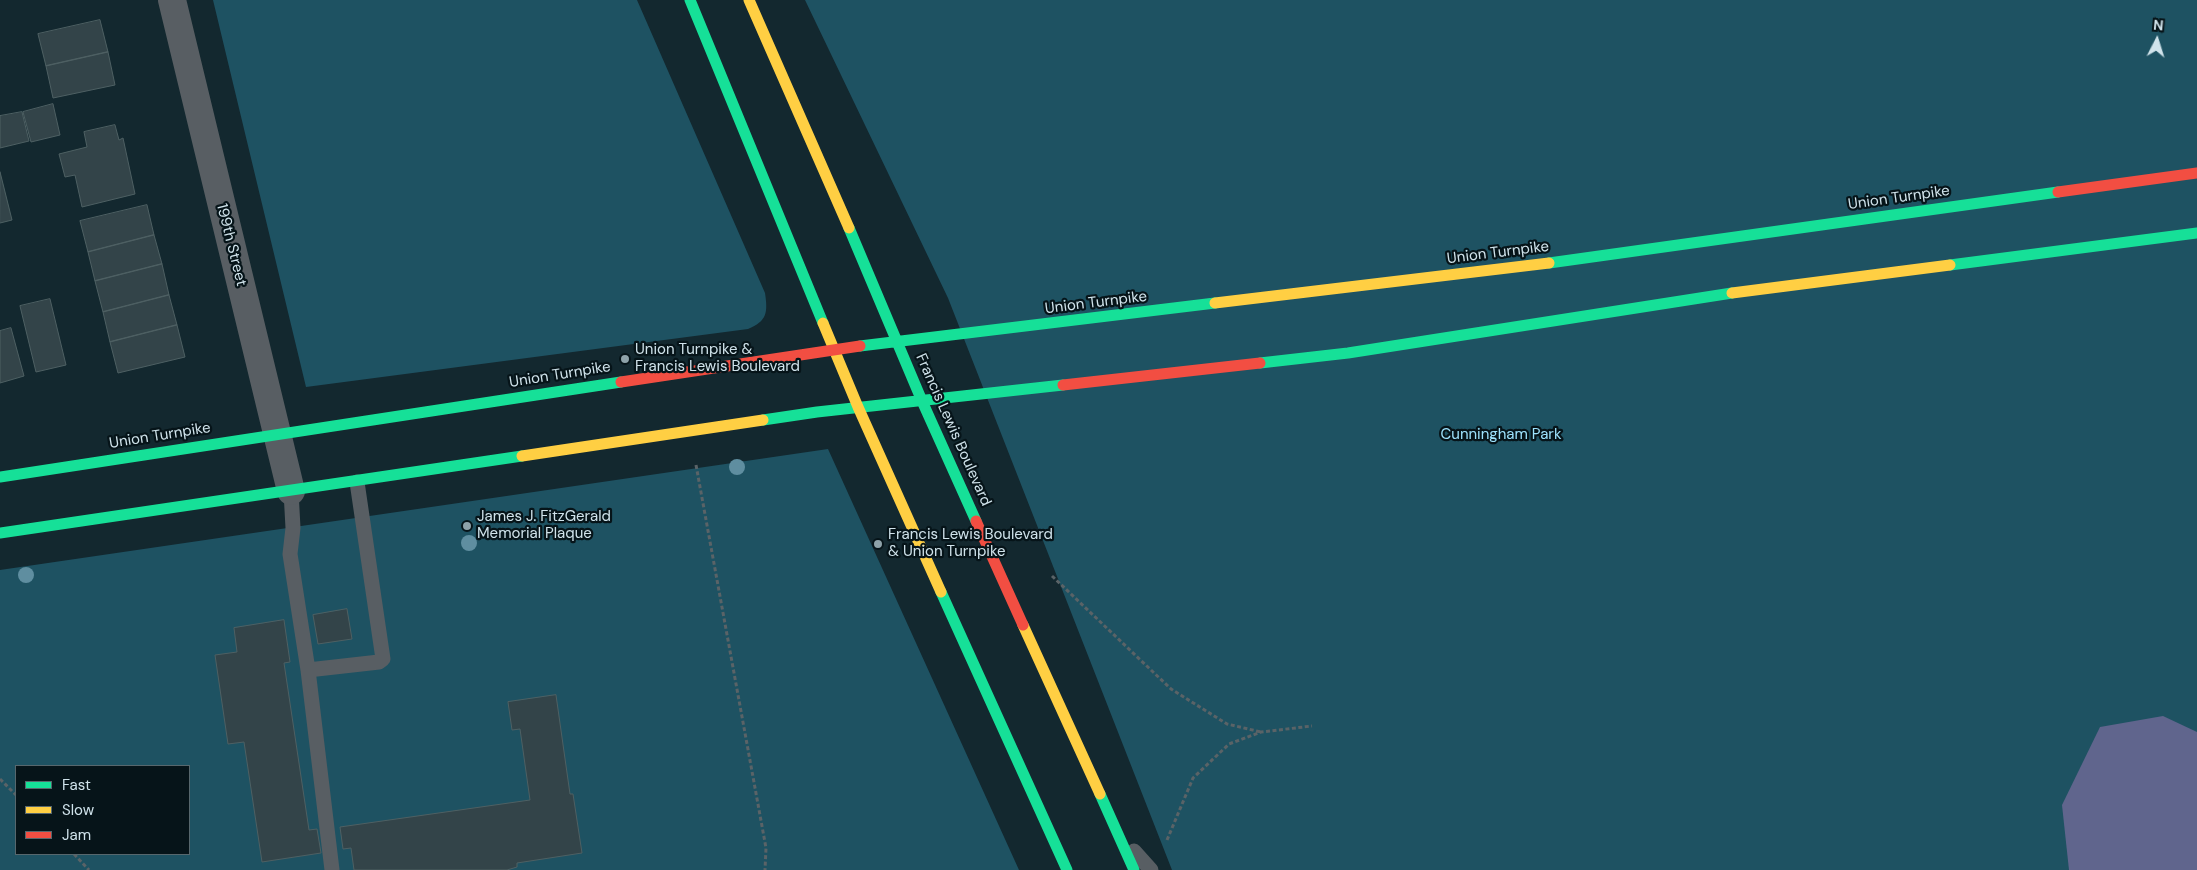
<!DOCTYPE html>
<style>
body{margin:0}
#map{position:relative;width:2197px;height:870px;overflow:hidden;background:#13282f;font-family:"DM Sans",sans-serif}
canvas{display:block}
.legend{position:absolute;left:15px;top:765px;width:175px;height:90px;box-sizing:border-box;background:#061419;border:1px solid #57676d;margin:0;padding:6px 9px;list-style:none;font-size:15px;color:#d0e3eb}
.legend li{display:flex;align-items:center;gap:10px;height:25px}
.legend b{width:25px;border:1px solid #57676d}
.north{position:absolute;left:2132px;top:15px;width:50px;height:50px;-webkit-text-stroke:4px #061419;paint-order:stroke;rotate:5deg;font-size:14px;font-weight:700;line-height:20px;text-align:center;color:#d0e3eb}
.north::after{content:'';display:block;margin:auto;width:18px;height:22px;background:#d0e3eb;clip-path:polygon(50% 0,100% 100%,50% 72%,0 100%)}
</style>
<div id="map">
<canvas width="2197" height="870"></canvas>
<ul class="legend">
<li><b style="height:6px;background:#16e098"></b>Fast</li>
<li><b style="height:6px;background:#ffcf43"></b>Slow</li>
<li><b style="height:6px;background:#f24e42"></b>Jam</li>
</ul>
<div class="north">N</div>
</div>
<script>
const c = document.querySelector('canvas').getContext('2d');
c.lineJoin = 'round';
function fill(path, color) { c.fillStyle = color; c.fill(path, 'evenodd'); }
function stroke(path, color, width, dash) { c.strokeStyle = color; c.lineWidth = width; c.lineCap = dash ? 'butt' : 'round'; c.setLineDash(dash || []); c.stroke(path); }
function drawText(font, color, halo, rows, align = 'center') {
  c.font = font + ' "DM Sans",sans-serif'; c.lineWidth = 4.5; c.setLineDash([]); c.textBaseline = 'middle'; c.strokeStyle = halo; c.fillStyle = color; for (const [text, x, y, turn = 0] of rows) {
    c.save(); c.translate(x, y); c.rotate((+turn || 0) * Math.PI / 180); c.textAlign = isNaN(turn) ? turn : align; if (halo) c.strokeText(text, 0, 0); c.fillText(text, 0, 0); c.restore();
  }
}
fill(new Path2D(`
 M213 0H637L765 293C768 313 767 321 748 329L306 387Z
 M805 0H2197V870H1172L948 298Z
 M828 449 1019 870H0V570ZM16 766H189V854H16Z`), '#1e5262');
fill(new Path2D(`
 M2163 716 2197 732V870H2069L2062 805 2100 727Z`), '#60658d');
const building = new Path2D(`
 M100 20 108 52 46 66 38 34Z
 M108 52 115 85 53 98 46 66Z
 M53 104 60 135 31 142 23 112Z
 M22 112 29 141 0 148V116Z
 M115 125 119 140 123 138 135 194 82 207 75 175 65 177 59 154 87 147 84 132Z
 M0 172 12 220 0 223Z
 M147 205 154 235 88 252 80 221Z
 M154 235 162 264 95 281 88 252Z
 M162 264 169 295 103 312 95 281Z
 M169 295 177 325 110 342 103 312Z
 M50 299 66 365 36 372 20 306Z
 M177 325 185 357 118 373 110 342Z
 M11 328 24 376 0 383V331Z
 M347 609 352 639 318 644 313 615Z
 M284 620 290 662 284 663 309 830 317 829 321 853 262 862 244 742 228 744 215 655 237 652 234 628Z
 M556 695 570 794H573L582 853 517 863V867L507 870H354L351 848 343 849 340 827 530 800 520 729 512 730 508 702Z`);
fill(building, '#334449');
stroke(building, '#4e6063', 1);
stroke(new Path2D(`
 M696 465 766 848 765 870
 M1052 576 1171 689 1227 724 1261 732
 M0 779 16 795
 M1167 840 1193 778 1229 744 1261 732 1312 726
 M74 854 89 870`), '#5a6367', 3, [4, 2.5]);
stroke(new Path2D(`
 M291 491 293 528 290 554 308 670 332 870
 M308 670 379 662 383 659 357 482
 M1134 851 1151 870`), '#585e63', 15);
stroke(new Path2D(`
 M172 0 291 491`), '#585e63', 28);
stroke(new Path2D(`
 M690 0 823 323
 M849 228 922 401 976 521
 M1549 263 2058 192
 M1950 265 2197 233
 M860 346 1215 303
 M1260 363 1348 353 1732 293
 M763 420 817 412 1063 385
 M0 477 621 382
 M0 533 522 456
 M941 592 1067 870
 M1100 794 1134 870`), '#16e098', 11);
stroke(new Path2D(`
 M749 0 849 228
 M1732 293 1950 265
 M1215 303 1549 263
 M823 323 858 407 941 592
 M522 456 763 420
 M1023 625 1100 794`), '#ffcf43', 11);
stroke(new Path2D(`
 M2058 192 2197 173
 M621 382 860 346
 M1063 385 1260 363
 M976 521 1023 625`), '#f24e42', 11);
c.fillStyle = '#5f8ea0';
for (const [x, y] of [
 [737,467],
 [469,543],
 [26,575]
]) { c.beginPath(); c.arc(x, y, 8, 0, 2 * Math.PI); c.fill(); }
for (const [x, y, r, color] of [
 [625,359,5,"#8ea2a9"],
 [467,526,5,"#8ea2a9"],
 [878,544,5,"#8ea2a9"]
]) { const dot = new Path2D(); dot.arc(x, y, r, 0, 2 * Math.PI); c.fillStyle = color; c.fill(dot); stroke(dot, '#061419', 2); }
drawText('15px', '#d0e3eb', '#061419', [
 ["Union Turnpike",1899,198,-8],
 ["199th Street",231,245,76],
 ["Union Turnpike",1498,253,-7],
 ["Union Turnpike",1096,303,-7],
 ["Union Turnpike",560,375,-9],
 ["Francis Lewis Boulevard",953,430,66],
 ["Union Turnpike",160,436,-9]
]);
drawText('15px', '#d0e3eb', '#061419', [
 ["Union Turnpike &",635,350],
 ["Francis Lewis Boulevard",635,367],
 ["James J. FitzGerald",477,517],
 ["Memorial Plaque",477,534],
 ["Francis Lewis Boulevard",888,535],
 ["& Union Turnpike",888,552]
], 'left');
drawText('15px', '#9de2fc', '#061419', [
 ["Cunningham Park",1501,435]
]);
</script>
